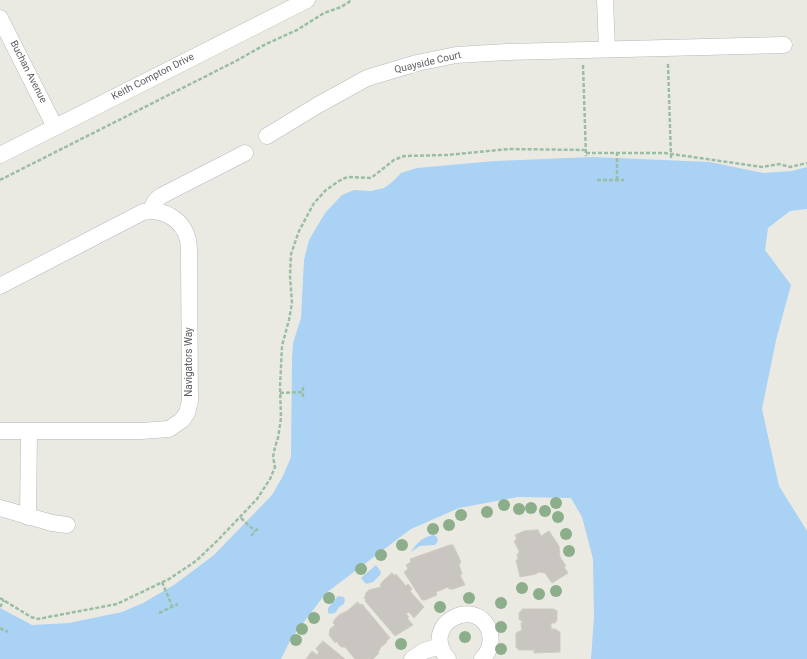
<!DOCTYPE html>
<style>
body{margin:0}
canvas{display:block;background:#ebeae2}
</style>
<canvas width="807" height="659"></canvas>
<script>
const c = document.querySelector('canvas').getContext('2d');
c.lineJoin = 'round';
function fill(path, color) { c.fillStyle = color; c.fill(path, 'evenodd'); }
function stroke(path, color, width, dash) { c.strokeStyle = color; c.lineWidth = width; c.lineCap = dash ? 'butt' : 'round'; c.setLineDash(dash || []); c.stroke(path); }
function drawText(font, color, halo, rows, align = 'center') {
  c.font = font + ' Roboto,sans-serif'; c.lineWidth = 3.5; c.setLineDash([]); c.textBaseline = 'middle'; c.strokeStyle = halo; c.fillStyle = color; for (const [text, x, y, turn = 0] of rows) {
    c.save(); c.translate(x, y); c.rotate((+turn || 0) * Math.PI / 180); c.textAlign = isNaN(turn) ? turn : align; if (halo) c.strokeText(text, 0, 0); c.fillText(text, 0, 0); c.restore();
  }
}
fill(new Path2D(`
 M593 157 710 162 763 173 792 171 807 167V209L790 211 768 228 765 250 791 285 776 340 762 409 779 486 807 531V659H591L594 617 593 559 582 517 571 498 518 497 459 508 411 529 326 593 291 639 281 659H0V608L32 625 69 623 122 612 143 603 174 585 214 555 272 495 283 476 291 457 292 359 293 343 301 318 304 260 309 240 325 213 342 195 354 190 371 191 384 188 391 183 401 173 417 168 495 161Z
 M434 535 437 537 438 541 435 545 420 546 411 552C416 543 424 536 434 535Z
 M376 565 381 572 380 573 381 574 373 582 366 584 361 578Z
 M338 596 344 597 345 600 344 604 339 607 335 613 329 614 328 612V608Z`), '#a9d2f4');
const building = new Path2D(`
 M538 530 541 536 549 531 559 546 560 557 566 566 564 567 568 573 552 583 545 573 539 572 536 574 520 577 516 560H518L517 554 519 553V551L514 541 517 539 515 535 524 531Z
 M450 545H453L461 562 459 564 462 574 460 575 465 585 453 589H449L448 587 436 592 437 595 425 600H422L404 572 408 569 406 565 411 562 410 559 413 558Z
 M392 573 395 576 396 574 406 586 408 584 412 589 410 591 424 607 414 618 409 612 406 614 409 617 407 618 413 625 395 636 365 601 366 600 364 598 366 595 365 594 369 590 381 587 380 585 382 582Z
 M358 602 360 605 362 604 390 638 386 641 387 642 380 648V650L378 651 379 653 373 659H355L345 647H341L336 641 335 643 329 635 330 629 335 625 333 623 335 619 339 615 347 611Z
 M523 609H554L557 611V620L555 623H551V629H555L560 632V652L534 653V650H519L516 647V633L522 630 521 623 523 622 519 619V613Z
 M323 641 345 659H306L312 651 317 655 319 652 316 649Z`);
fill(building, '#c9c6c1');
stroke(building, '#cfcbc1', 1);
const street = new Path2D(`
 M605 0 607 49
 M0 18 55 127
 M267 136 318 105 367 78 417 63 456 55 507 52 784 45
 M0 155 307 0
 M152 210C153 203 155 200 161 196L245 153
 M0 286 143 212C163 208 183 219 188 240 189 245 189 251 189 256L190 401 187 413 182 420 169 429 141 431H0
 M0 508 52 523 67 525
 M28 517 29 431
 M412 659 424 651 440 646
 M448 659C417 622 481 594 490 634 492 644 489 652 482 659`);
stroke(street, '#b5b7bb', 17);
stroke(new Path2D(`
 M668 64 671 158
 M583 65 586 156
 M586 153H665L762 167 779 164 790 167 807 163
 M0 180 236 61 266 44 297 30 324 13 341 7 352 0
 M597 180H624
 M617 180V153
 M303 387V399
 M280 393 303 392
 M241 518 255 531
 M251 536 259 527
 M162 582 172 606
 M0 598 31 617 38 619 117 604 169 579 196 561 218 540 257 499 270 479 275 467 273 457 275 447 278 438 281 418 280 387 282 346 289 320 292 303 290 276 291 254 299 231 314 203 326 190 339 181 347 177 371 178 394 160 404 156 447 155 509 149 586 150
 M0 607 4 600
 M159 613 178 604
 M0 628 8 632`), '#9abea5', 2.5, [4, 2]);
stroke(street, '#fff', 16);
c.fillStyle = '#8cae8a';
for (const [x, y] of [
 [556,503],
 [504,505],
 [531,508],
 [519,509],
 [545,511],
 [487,512],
 [461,515],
 [558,517],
 [449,525],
 [433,529],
 [566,534],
 [402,545],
 [569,551],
 [381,555],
 [361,569],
 [522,588],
 [556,591],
 [539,594],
 [329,598],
 [469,598],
 [501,603],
 [440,607],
 [314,618],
 [501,627],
 [302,629],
 [465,637],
 [296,640],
 [401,644],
 [501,649]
]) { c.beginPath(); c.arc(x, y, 6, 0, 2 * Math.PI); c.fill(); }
drawText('10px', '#5b5d61', '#fff', [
 ["Quayside Court",428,63,-13],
 ["Buchan Avenue",28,72,63],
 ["Keith Compton Drive",153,77,-27],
 ["Navigators Way",189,362,-90]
]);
</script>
